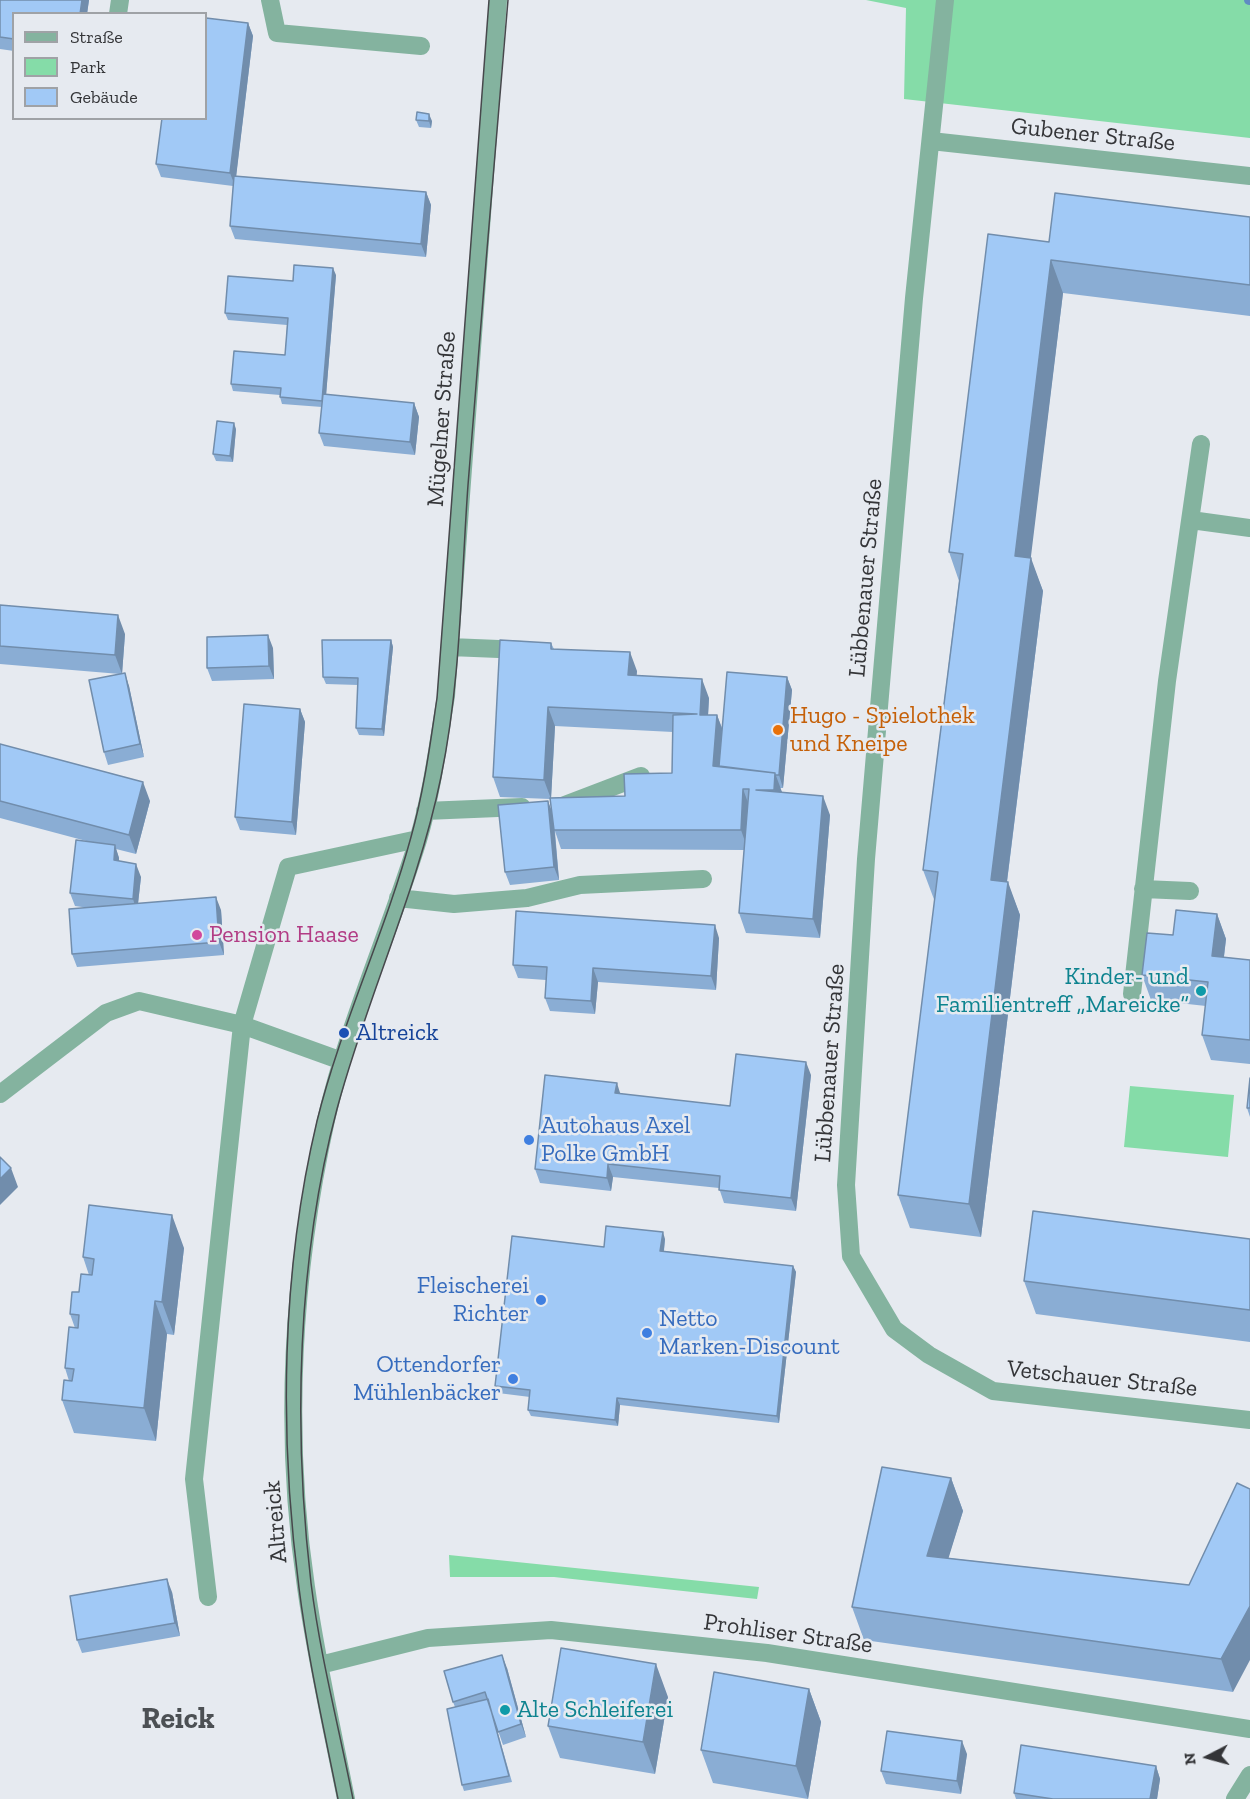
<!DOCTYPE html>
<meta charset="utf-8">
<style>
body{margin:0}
#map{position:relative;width:1250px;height:1799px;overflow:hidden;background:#e6eaf0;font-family:"Zilla Slab",serif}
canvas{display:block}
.legend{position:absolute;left:12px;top:12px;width:195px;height:108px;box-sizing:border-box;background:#e6eaf0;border:2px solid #9fa2a6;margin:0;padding:8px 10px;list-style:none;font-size:18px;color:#343538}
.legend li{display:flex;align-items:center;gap:12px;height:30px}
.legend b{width:30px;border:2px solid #9fa2a6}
.north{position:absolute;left:1178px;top:1727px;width:60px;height:60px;-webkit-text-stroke:4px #e6eaf0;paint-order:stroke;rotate:264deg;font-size:16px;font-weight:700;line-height:24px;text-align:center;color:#343538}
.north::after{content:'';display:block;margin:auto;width:21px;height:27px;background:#343538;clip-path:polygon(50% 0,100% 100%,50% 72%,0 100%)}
</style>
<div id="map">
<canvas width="1250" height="1799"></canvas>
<ul class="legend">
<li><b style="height:8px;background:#84b39f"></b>Straße</li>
<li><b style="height:16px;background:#85dca8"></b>Park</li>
<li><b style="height:16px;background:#a1c9f6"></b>Gebäude</li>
</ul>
<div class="north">N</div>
</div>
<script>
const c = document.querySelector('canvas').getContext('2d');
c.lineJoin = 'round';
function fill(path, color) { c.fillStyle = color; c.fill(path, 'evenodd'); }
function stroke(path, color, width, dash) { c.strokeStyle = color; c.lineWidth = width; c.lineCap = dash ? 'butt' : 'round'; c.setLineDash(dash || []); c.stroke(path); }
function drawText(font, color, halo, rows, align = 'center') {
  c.font = font + ' "Zilla Slab",serif'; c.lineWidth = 5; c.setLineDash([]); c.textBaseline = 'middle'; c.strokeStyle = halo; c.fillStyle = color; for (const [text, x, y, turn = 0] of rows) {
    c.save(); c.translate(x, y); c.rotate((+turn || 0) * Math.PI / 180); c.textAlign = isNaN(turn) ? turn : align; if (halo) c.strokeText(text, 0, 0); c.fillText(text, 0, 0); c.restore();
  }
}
fill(new Path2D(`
 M866 0H1250V138L904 99 906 8Z
 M1130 1086 1234 1095 1228 1157 1124 1147Z
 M449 1555 759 1587 757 1599 554 1577H450Z`), '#85dca8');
stroke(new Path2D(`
 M1249 0H1250`), '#5f8cc2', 10);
stroke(new Path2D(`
 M270 0 277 33 421 46
 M945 0 914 298 866 859 846 1185 851 1256 894 1329 929 1355 993 1391 1250 1420
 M118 14 120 0
 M931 141 1250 176
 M1191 520 1250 528
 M450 647 523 650
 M565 805 641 776
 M425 811 522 807
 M1143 889 1190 891
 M398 898 454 904 527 898 580 885 703 879
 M1132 994 1167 681 1201 444
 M0 1094 106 1013 139 1001 242 1025 342 1061
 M208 1597 194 1479 242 1025 288 867 418 839
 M320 1665 428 1638 551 1630 767 1653 1250 1729
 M346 1799C332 1729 316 1658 306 1587 283 1433 292 1273 326 1120 348 1024 389 934 418 840 432 793 438 744 446 696L498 0
 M1235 1799 1250 1775`), '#84b39f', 18);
stroke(new Path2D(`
 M338 1799C324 1729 308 1659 299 1588 279 1435 281 1272 317 1121 341 1024 385 933 411 837 424 791 430 745 437 698L489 0
 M353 1799C339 1728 320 1655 311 1583 293 1429 297 1259 337 1109 367 997 418 890 441 777 461 681 461 582 468 485 480 323 495 162 508 0`), '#47484c', 1.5);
fill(new Path2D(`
 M0 0H89L87 14H14V51L0 49Z
 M248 23 253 36 236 176 426 192 431 205 426 257 235 239 230 226 233 186 161 177 156 164Z
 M416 120 432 121 431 128 419 127Z
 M1250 217V316L1063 293 1030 558 1043 591 1007 882 1020 915 981 1237 910 1228 898 1195 935 902 923 870 959 581 949 552 1049 242Z
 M336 275 326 395 414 403 419 417 415 455 324 446 319 433 322 407 282 404 280 397V395L233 391 231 384 285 355 287 325 228 320 225 313 293 281Z
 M236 429 233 462 216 461 213 454Z
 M0 605 125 634 122 674 129 686 144 757 108 765 104 752 120 674 0 664Z
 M391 640 393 647 384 736 359 735 356 728 358 685 326 684 323 677Z
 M551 643 554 649 637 671 636 676 709 698 708 715H717L722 728 787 677 792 690 783 788H780L782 793 830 815 820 938 746 933 739 913 744 850 561 849 555 831 559 880 510 885 505 872 551 808 550 799 500 797 493 777ZM555 726 673 732 672 773 625 796 551 798Z
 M273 648 274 679 212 681 207 668Z
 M300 709 305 722 296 835 240 830 235 817Z
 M0 744 150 801 136 854 116 849 119 858V861L141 877 138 904 221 910 224 955 77 967 72 954 89 908 75 906 70 893 90 842 0 818Z
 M1217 914 1226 939 1224 957 1250 960V1064L1211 1060 1202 1035 1206 1006 1151 1000 1142 975 1173 935Z
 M719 938 716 990 598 982 595 1014 550 1011 545 998 546 980 518 978 513 965Z
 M811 1075 796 1211 724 1203 719 1188 613 1177 611 1191 540 1183 535 1169 621 1094 730 1106Z
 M1250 1078V1117L1247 1108Z
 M665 1239 664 1251 793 1266 796 1272 779 1423 620 1405 618 1426 531 1416 528 1410 530 1397 498 1393 495 1386 604 1247Z
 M1250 1239V1342L1036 1314 1024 1281Z
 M184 1248 174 1335 167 1334 156 1441 74 1433 62 1400 69 1381 65 1368 75 1328 70 1314 79 1292 89 1275 83 1257Z
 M951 1478 963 1511 948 1558 1189 1585 1237 1483 1233 1692 864 1640 852 1607Z
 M172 1592 180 1636 82 1653 77 1640Z
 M507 1668 526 1737 503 1745 493 1716 512 1782 464 1791 462 1785 455 1707 453 1702Z
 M809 1689 821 1722 808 1799 713 1783 701 1750Z
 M668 1697 655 1774 560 1758 548 1726Z
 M967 1754 961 1794 886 1784 881 1771Z
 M1156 1766 1160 1779 1157 1799H1016L1014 1793Z`), '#8aadd4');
fill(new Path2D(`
 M82 0H89L87 14H80Z
 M248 23 253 36 235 186 230 173Z
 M429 114 432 121 431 128 429 121Z
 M426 192 431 205 426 257 421 244Z
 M1051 260 1063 293 1027 589 1015 556Z
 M333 268 336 275 325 408 322 401Z
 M414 403 419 417 415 455 410 442Z
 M234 423 236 429 233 462 230 456Z
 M1031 558 1043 591 1003 913 991 880Z
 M118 615 125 634 122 674 115 655Z
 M268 635 273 648 274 679 269 666Z
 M391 640 393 647 384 736 382 729Z
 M630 652 637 671 635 694 628 675Z
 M125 673 129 686 144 757 140 744Z
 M787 677 792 690 783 788 779 775Z
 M702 679 709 698 707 734 700 715Z
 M548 707 555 726 551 799 544 780Z
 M300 709 305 722 296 835 292 822Z
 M717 715 724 734 721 770 713 766Z
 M775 773 782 792 781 809 774 790Z
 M143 782 150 801 136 854 129 835Z
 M743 789 750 808 748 850 741 830Z
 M823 796 830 815 820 938 813 919Z
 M548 801 553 814 559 880 554 867Z
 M115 845 119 858 118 874 114 860Z
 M136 864 141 877 137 912 133 899Z
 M1008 882 1020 915 981 1237 969 1204Z
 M216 897 221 910 224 955 219 942Z
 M1217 914 1226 939 1221 980 1212 956Z
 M715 925 719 938 716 990 711 976Z
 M593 968 598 982 595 1014 591 1001Z
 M806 1062 811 1075 796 1211 791 1198Z
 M617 1083 621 1096 615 1093Z
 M608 1164 613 1177 611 1191 607 1178Z
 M11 1168 18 1187 0 1205V1179Z
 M172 1215 184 1248 174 1335 162 1302Z
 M663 1232 665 1239 663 1258 660 1251Z
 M793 1266 796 1272 779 1423 777 1416Z
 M155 1301 167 1334 156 1441 144 1408Z
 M617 1398 620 1405 618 1426 615 1420Z
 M951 1478 963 1511 939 1589 927 1556Z
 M167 1579 172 1592 180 1636 175 1623Z
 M1250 1606V1660L1233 1692 1221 1659Z
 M502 1655 507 1668 526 1737 521 1724Z
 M656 1664 668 1697 655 1774 643 1742Z
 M809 1689 821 1722 808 1799 796 1766Z
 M962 1741 967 1754 961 1794 957 1781Z
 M1156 1766 1160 1779 1157 1799H1150Z`), '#718dac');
const building = new Path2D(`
 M0 0H82L80 14H14V39L0 37Z
 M206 18 248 23 230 173 156 164 162 118H206Z
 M417 112 429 114V121L416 120Z
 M234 176 426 192 421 244 230 226Z
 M1055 193 1250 217V285L1051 260 1015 556 1031 558 991 880 1008 882 969 1204 898 1195 938 872 923 870 963 554 949 552 988 234 1049 242Z
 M294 265 333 268 322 401 280 397 281 388 231 384 234 351 285 355 288 318 225 313 228 276 293 281Z
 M323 394 414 403 410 442 319 433Z
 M217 421 234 423 230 456 213 454Z
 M0 605 118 615 115 655 0 646Z
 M268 635 269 666 207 668V637Z
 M322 640H391L382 729 356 728 358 678 323 677Z
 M500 640 551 643V649L630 652 628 675 702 679 700 715H717L713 766 775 773 774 790H756L823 796 813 919 739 913 749 789H743L741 830H554L550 798 625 796 624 774 672 773 673 715 697 714 548 707 544 780 493 777Z
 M727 672 787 677 779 775H775V773L719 766Z
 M125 673 140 744 104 752 89 680Z
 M244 704 300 709 292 822 235 817Z
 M0 744 143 782 129 835 0 801Z
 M548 801 554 867 505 872 498 805Z
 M76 840 115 845 114 860 136 864 133 899 70 893Z
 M216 897 219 942 72 954 69 909Z
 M1176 910 1217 914 1212 956 1250 960V1040L1202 1035 1208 982 1142 975 1147 933 1173 935Z
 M516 911 715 925 711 976 593 968 591 1001 545 998 547 967 513 965Z
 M736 1054 806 1062 791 1198 719 1190 720 1176 608 1164 607 1178 535 1169 545 1075 617 1083 615 1093 730 1106Z
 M1250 1078V1108H1247Z
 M0 1157 11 1168 0 1179Z
 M89 1205 172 1215 162 1302 155 1301 144 1408 62 1400 64 1380 72 1381 74 1369 65 1368 69 1327 78 1328 79 1315 70 1314 72 1292H79L81 1274 92 1275 94 1259 83 1257Z
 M1033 1211 1250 1239V1310L1024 1281Z
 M606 1226 663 1232 660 1251 793 1266 777 1416 617 1398 615 1420 528 1410 530 1390 495 1386 512 1236 604 1247Z
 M882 1467 951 1478 927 1556 1189 1585 1237 1483 1250 1489V1606L1221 1659 852 1607Z
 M167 1579 175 1623 77 1640 70 1596Z
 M561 1648 656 1664 643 1742 548 1726Z
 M502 1655 521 1724 498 1732 485 1692 453 1702 444 1671Z
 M714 1672 809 1689 796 1766 701 1750Z
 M488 1699 509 1776 462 1785 447 1709Z
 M887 1731 962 1741 957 1781 881 1771Z
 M1021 1745 1156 1766 1150 1799H1053L1014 1793Z`);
fill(building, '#a1c9f6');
stroke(building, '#718dac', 1.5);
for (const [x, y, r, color] of [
 [778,730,6,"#e8710a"],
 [197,935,6,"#d1479c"],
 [1201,991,6,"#0f9aa8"],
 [344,1033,6,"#1a4fb4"],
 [529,1140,6,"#3f7fe0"],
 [541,1300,6,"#3f7fe0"],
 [647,1333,6,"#3f7fe0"],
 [513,1379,6,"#3f7fe0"],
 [505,1710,6,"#0f9aa8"]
]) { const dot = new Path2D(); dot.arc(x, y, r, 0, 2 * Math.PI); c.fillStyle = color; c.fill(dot); stroke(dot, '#e6eaf0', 2); }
drawText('24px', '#343538', '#e6eaf0', [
 ["Gubener Straße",1093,135,6],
 ["Mügelner Straße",442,419,-86],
 ["Lübbenauer Straße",866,578,-85],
 ["Lübbenauer Straße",830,1063,-86],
 ["Vetschauer Straße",1102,1379,6],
 ["Altreick",276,1522,-95],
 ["Prohliser Straße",788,1634,8]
]);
drawText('24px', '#c56008', '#e6eaf0', [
 ["Hugo - Spielothek",790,716],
 ["und Kneipe",790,744]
], 'left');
drawText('24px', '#b23c85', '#e6eaf0', [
 ["Pension Haase",209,935]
], 'left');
drawText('24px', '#0d838f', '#e6eaf0', [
 ["Kinder- und",1189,977],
 ["Familientreff „Mareicke“",1189,1005],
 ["Alte Schleiferei",517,1710,"left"]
], 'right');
drawText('24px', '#164399', '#e6eaf0', [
 ["Altreick",356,1033]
], 'left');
drawText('24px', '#366cbe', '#e6eaf0', [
 ["Autohaus Axel",541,1126],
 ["Polke GmbH",541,1154],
 ["Fleischerei",529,1286,"right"],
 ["Richter",529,1314,"right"],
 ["Netto",659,1319],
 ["Marken-Discount",659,1347],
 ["Ottendorfer",501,1365,"right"],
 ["Mühlenbäcker",501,1393,"right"]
], 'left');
drawText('bold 30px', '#4c5054', '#e6eaf0', [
 ["Reick",178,1719]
]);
</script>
